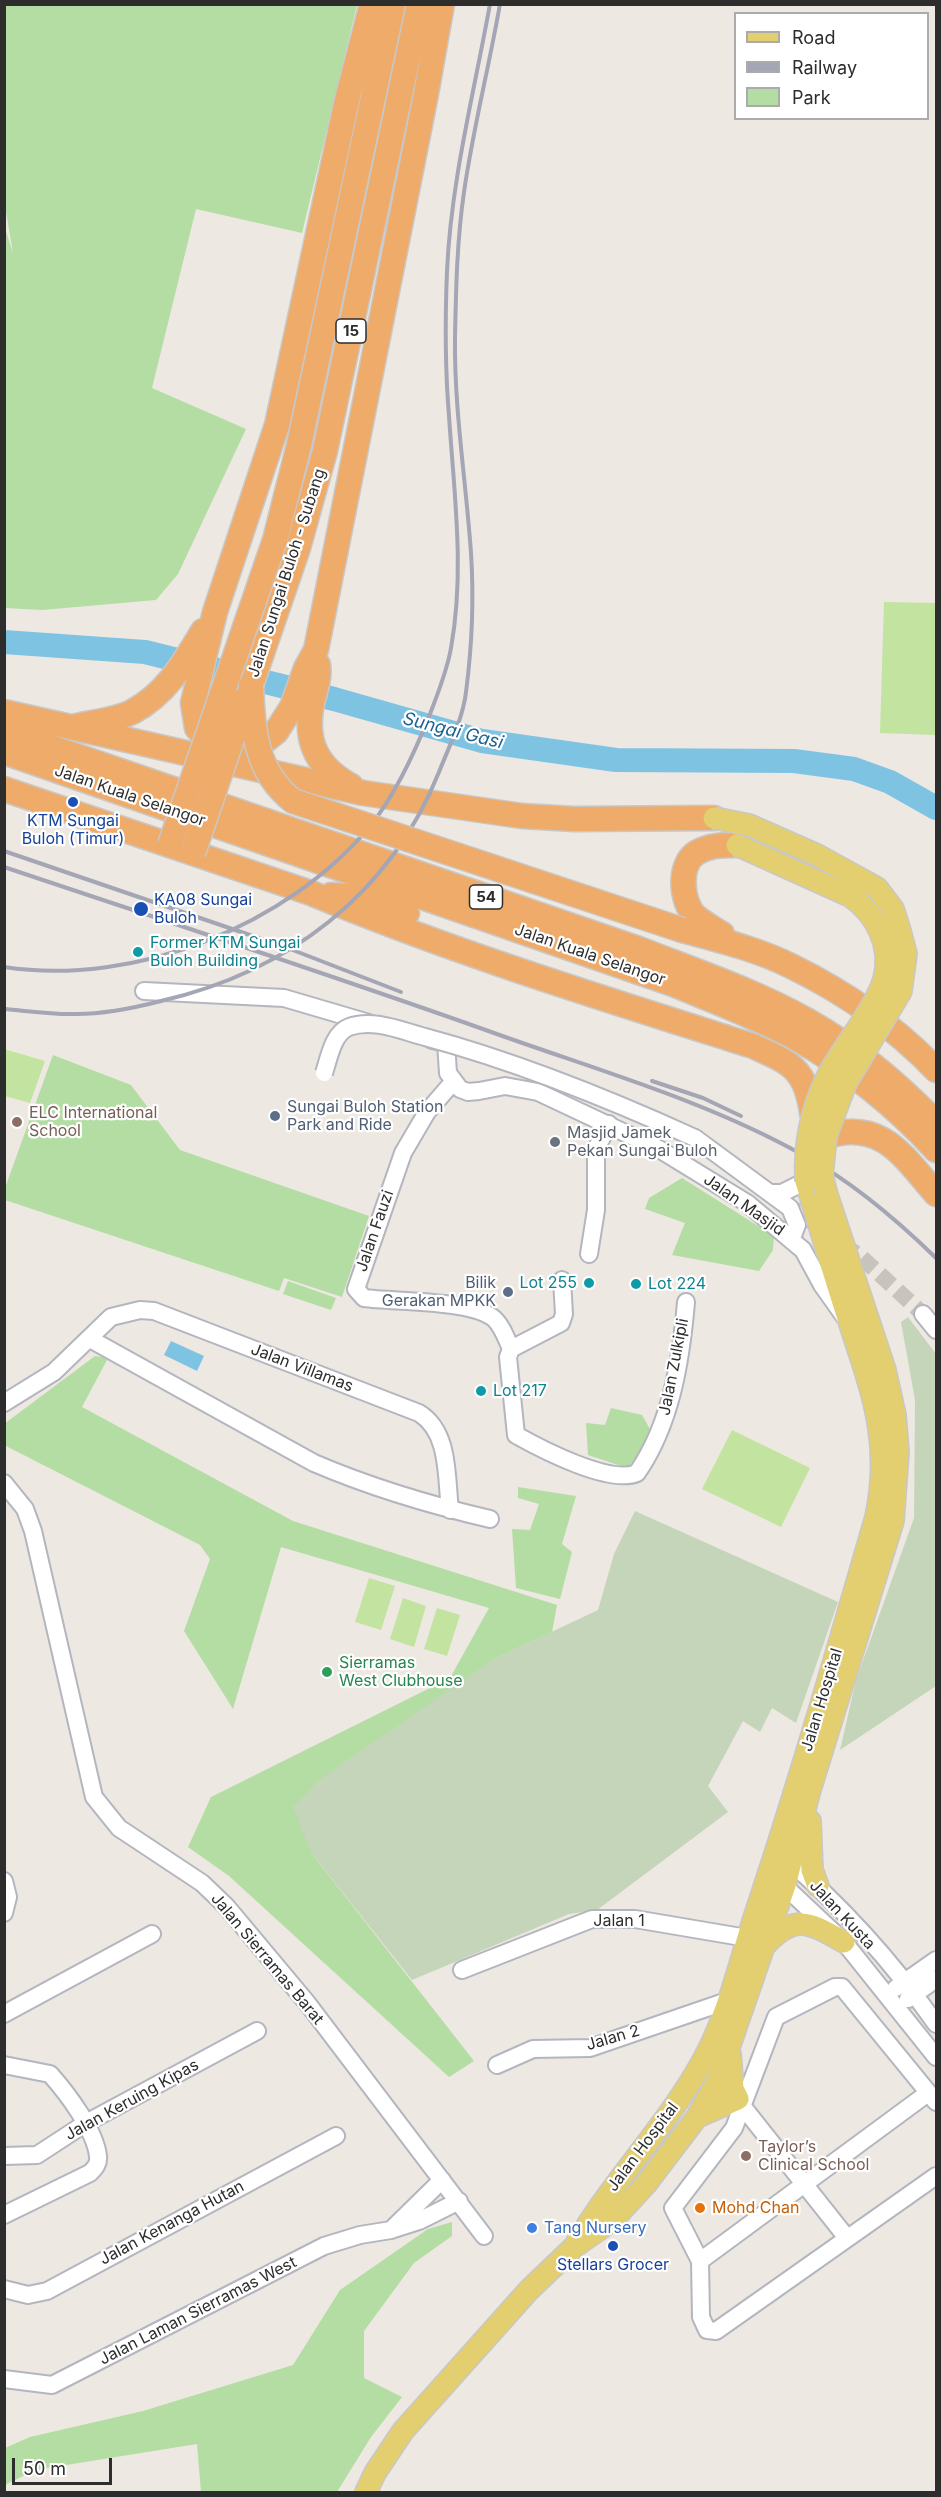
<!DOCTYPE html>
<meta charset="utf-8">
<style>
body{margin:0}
#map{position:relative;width:941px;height:2497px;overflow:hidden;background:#ede8e1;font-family:Inter,sans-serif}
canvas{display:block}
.frame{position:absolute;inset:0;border:6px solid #2d2d2d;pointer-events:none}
.legend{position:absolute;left:734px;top:12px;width:195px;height:108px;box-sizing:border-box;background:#fff;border:2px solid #ababab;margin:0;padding:8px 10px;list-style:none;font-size:18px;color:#2d2d2d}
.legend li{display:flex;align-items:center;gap:12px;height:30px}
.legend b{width:30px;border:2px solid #ababab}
.scale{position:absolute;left:12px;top:2458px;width:100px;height:27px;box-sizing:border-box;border:3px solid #2d2d2d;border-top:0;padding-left:8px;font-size:18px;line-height:21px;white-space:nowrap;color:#2d2d2d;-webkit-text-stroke:4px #fff;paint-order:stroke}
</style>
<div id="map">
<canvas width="941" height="2497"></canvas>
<div class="frame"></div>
<ul class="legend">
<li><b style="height:8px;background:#e3cf6f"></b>Road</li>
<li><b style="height:8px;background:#a4a5b5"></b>Railway</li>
<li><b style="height:16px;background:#b4dda3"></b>Park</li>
</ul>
<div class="scale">50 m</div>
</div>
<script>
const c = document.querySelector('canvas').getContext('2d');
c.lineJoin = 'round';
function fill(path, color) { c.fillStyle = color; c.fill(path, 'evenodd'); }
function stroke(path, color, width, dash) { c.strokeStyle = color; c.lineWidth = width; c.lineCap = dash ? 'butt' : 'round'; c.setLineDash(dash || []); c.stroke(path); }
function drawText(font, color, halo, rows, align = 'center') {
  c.font = font + ' Inter,sans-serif'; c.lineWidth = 4.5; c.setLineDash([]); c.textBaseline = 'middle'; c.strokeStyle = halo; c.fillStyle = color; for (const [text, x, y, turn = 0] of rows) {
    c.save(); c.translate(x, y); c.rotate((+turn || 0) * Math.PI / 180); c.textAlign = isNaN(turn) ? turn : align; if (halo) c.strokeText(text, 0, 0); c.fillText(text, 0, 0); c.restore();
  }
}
fill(new Path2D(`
 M5 4 357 5 302 233 196 209 152 388 246 429 178 574 156 600 42 610 5 608V228L13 253 4 200Z
 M53 1055 131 1085 180 1150 369 1216 342 1297 284 1278 279 1291 5 1200V1188Z
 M682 1178 774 1236 773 1250 759 1271 672 1255 685 1223 645 1209 649 1198Z
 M288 1281 336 1298 331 1310 283 1294Z
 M95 1356 108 1358 82 1407 293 1521 557 1605 552 1632 494 1659 312 1854 474 2061 449 2077 229 1876 188 1847 211 1797 450 1678 489 1608 281 1547 233 1709 184 1631 210 1559 200 1545 6 1446 4 1424Z
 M611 1408 642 1415 651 1431 649 1440 629 1466H621L588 1455 586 1423 605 1425Z
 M518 1487 576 1496 562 1544 572 1552 560 1599 516 1588 512 1529 530 1530 539 1504 518 1498Z
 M452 2222V2236L414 2263 364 2331V2378L402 2397 371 2437 337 2492H201L197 2444 35 2470 5 2485V2448L30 2437 143 2411 293 2365 340 2290 428 2229Z`), '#b4dda3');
fill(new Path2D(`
 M908 1317 936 1354V1686L840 1750 856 1680 914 1518 915 1400 901 1322Z
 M635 1511 838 1602 796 1723 772 1708 760 1732 743 1721 708 1786 728 1812 597 1910 569 1914 412 1980 312 1854 293 1807 320 1779 494 1659 598 1610 614 1554Z`), '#c5d5ba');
fill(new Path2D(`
 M884 602 936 603V735L880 733Z
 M4 1049 45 1061 30 1103 5 1096Z
 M732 1430 810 1468 781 1527 702 1489Z
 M369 1578 395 1586 381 1630 355 1622Z
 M403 1598 426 1606 414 1647 390 1639Z
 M437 1608 460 1615 447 1656 424 1649Z`), '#c3e3a0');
fill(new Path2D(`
 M171 1341 204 1356 197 1371 164 1355Z`), '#7fc3e3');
stroke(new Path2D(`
 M4 642 145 652 334 699 482 741 616 760 794 761 854 769 890 782 936 808`), '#7fc3e3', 24);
stroke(new Path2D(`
 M784 1202 861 1257 923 1314`), '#c7c3bd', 16, [16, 8]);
const minor = new Path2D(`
 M144 991 284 998 369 1023
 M432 1040 446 1043 448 1073 460 1089 468 1092 479 1091 505 1086 538 1092 659 1149 747 1203 803 1250 822 1285 844 1316
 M453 1082 427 1112 403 1153 356 1289 364 1298C396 1302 467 1300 492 1317 501 1323 507 1340 511 1349
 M695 1138 790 1208 797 1225 792 1238
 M772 1193H782L806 1181
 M589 1254 596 1210V1149L609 1124
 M562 1280 564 1314 561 1323 511 1349 508 1357 516 1435C541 1449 610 1485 637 1473 671 1424 681 1361 686 1302
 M923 1314 936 1330
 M90 1339 314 1463C370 1487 430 1505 490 1519
 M4 1403 54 1372 111 1317 140 1310 154 1311 419 1413C450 1432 446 1477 450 1510
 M4 1483 25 1509 33 1531 94 1797 119 1828 202 1883 226 1906 308 2004 484 2236
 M784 1857C841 1905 893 1963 936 2024
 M777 1879 844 1942 936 2057
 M4 1881 8 1897 4 1913
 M462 1970 592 1919H635L747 1938
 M896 1988 936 1960
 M908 1999 936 1979
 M4 2014 152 1934
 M4 2065 50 2074C67 2093 95 2130 98 2156 99 2164 95 2168 90 2173L4 2215
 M497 2065 533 2049 590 2048 727 2001
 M736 2098 847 2238
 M936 2102 842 1987H835L776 2017 734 2128 673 2208 700 2261 701 2317 707 2330 716 2331 936 2176
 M4 2156 37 2155 86 2123 257 2031
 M442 2180 391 2230 419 2221 459 2201
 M700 2261 928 2093
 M4 2289 28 2295 47 2291 336 2136
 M4 2379 52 2385 324 2246 360 2235 391 2230`);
const major = new Path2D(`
 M810 1821 812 1870 818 1886
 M765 1945C796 1912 810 1923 844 1942
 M697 2117 738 2099 733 2089 730 2054
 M577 2242C617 2174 675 2118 710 2047 731 2004 742 1954 757 1909 800 1780 838 1648 876 1517 892 1441 872 1392 849 1321 834 1275 820 1228 806 1181
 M366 2492 375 2473 403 2431 529 2290 574 2247 613 2220 646 2184 697 2117 717 2082 785 1885 809 1793 893 1521 898 1452 895 1415 885 1370 826 1192`);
const highway = new Path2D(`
 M372 4 347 100 277 425 215 612 193 703 197 728 212 744 236 751 261 744 276 732 292 707 306 668 316 650 426 94 442 4
 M275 540 299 445 393 4
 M318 665C320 678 315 691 312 703 304 742 317 767 351 786
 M251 685 298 548 325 451 419 4
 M4 712 363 793 522 816 574 819 714 818
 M77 726C94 722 116 720 132 712 166 694 184 663 203 631
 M4 731 639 949C695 971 755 991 808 1021 856 1048 898 1084 936 1123
 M4 752 673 984C714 1001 757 1017 796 1038 847 1067 897 1107 936 1150
 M4 789 311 893C455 953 605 999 753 1046 791 1063 806 1069 812 1113
 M331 895 364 897 407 913
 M682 930C719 940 757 949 791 966 844 992 896 1028 936 1070
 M722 934C714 929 703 923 695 916 681 902 678 865 696 853 709 845 722 845 737 845
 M826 1136C882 1119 903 1156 936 1194`);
stroke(minor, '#b4b6bf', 20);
stroke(major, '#c8c8c8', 24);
stroke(highway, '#c8c8c8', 27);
stroke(minor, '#fff', 16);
stroke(major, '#e3cf6f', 21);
stroke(highway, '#efab6a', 24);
stroke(new Path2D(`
 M4 851 285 947 401 992
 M4 867C168 922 332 975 494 1033 597 1070 707 1101 803 1155 853 1182 896 1219 936 1258
 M4 967C134 987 288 926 371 825 397 792 415 752 430 714 438 693 447 671 451 648 465 571 454 493 449 416 445 368 445 320 447 271 451 181 474 93 490 4
 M4 1009C28 1011 53 1015 77 1014 105 1014 134 1008 161 1001 287 972 390 895 439 772 449 747 463 718 466 692 472 646 474 599 471 553 466 481 454 409 455 337 456 288 457 240 464 192 473 129 489 67 500 4
 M652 1081 703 1098 741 1116`), '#a4a5b5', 4);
const minorBridge = new Path2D(`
 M324 1073C329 1058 333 1033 349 1027 373 1018 402 1031 425 1037 518 1062 607 1098 695 1138`);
const majorBridge = new Path2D(`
 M714 818 749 825 817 855 877 888 893 909 900 931 906 954 901 991 846 1083 826 1136 822 1175 826 1192
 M737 845 850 896C876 914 893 946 884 979 877 1006 842 1048 828 1075 811 1109 804 1143 806 1181`);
const highwayBridge = new Path2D(`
 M251 685C253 730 255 771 293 801L682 930
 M170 845 275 540
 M193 853 246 698`);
stroke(minorBridge, '#b4b6bf', 20, []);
stroke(majorBridge, '#c8c8c8', 24, []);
stroke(highwayBridge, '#c8c8c8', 27, []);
stroke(minorBridge, '#fff', 16);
stroke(majorBridge, '#e3cf6f', 21);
stroke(highwayBridge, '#efab6a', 24);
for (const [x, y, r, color] of [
 [73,802,6,"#1a4fb4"],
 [141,909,8,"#1a4fb4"],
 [138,952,6,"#0f9aa8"],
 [275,1116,6,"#5c6f8a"],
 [17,1122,6,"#8d6e63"],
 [555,1142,6,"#6b7280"],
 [589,1283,6,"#0f9aa8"],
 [636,1284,6,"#0f9aa8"],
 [508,1292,6,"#5c6f8a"],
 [481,1391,6,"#0f9aa8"],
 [327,1672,6,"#2e9e5b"],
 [746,2156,6,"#8d6e63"],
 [700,2208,6,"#e8710a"],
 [532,2228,6,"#3f7fe0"],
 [613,2246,6,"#1a4fb4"]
]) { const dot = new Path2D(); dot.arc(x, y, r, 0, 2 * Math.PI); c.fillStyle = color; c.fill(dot); stroke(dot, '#fff', 2); }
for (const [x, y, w] of [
 [351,331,30],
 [486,897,33]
]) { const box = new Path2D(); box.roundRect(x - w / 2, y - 12, w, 24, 4.5); c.fillStyle = '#fff'; c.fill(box); stroke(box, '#2d2d2d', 1.5); }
drawText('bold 15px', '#2d2d2d', null, [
 ["15",351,331],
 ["54",486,897]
]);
drawText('16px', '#2d2d2d', '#fff', [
 ["Jalan Sungai Buloh - Subang",287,573,-72],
 ["Jalan Kuala Selangor",130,796,19],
 ["Jalan Kuala Selangor",590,955,19],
 ["Jalan Masjid",744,1205,35],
 ["Jalan Fauzi",375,1231,-71],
 ["Jalan Zulkipli",674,1367,-79],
 ["Jalan Villamas",302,1368,21],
 ["Jalan Hospital",822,1700,-73],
 ["Jalan Kusta",842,1915,47],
 ["Jalan 1",619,1921],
 ["Jalan Sierramas Barat",267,1959,50],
 ["Jalan 2",613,2038,-16],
 ["Jalan Keruing Kipas",132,2100,-29],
 ["Jalan Hospital",643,2147,-53],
 ["Jalan Kenanga Hutan",172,2223,-28],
 ["Jalan Laman Sierramas West",198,2311,-27]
]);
drawText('16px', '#164399', '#fff', [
 ["KTM Sungai",73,821],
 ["Buloh (Timur)",73,839],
 ["KA08 Sungai",154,900,"left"],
 ["Buloh",154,918,"left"],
 ["Stellars Grocer",613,2265]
]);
drawText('16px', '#0d838f', '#fff', [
 ["Former KTM Sungai",150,943],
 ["Buloh Building",150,961],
 ["Lot 255",577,1283,"right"],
 ["Lot 224",648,1284],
 ["Lot 217",493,1391]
], 'left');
drawText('16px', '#4e5e75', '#fff', [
 ["Sungai Buloh Station",287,1107],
 ["Park and Ride",287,1125],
 ["Bilik",496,1283,"right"],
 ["Gerakan MPKK",496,1301,"right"]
], 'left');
drawText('16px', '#785e54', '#fff', [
 ["ELC International",29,1113],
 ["School",29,1131],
 ["Taylor’s",758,2147],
 ["Clinical School",758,2165]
], 'left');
drawText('16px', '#5b616d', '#fff', [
 ["Masjid Jamek",567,1133],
 ["Pekan Sungai Buloh",567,1151]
], 'left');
drawText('16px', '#27864d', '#fff', [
 ["Sierramas",339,1663],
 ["West Clubhouse",339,1681]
], 'left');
drawText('16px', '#c56008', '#fff', [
 ["Mohd Chan",712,2208]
], 'left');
drawText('16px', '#366cbe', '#fff', [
 ["Tang Nursery",544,2228]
], 'left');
drawText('italic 18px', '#1b6392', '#fff', [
 ["Sungai Gasi",453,731,14]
]);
</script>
